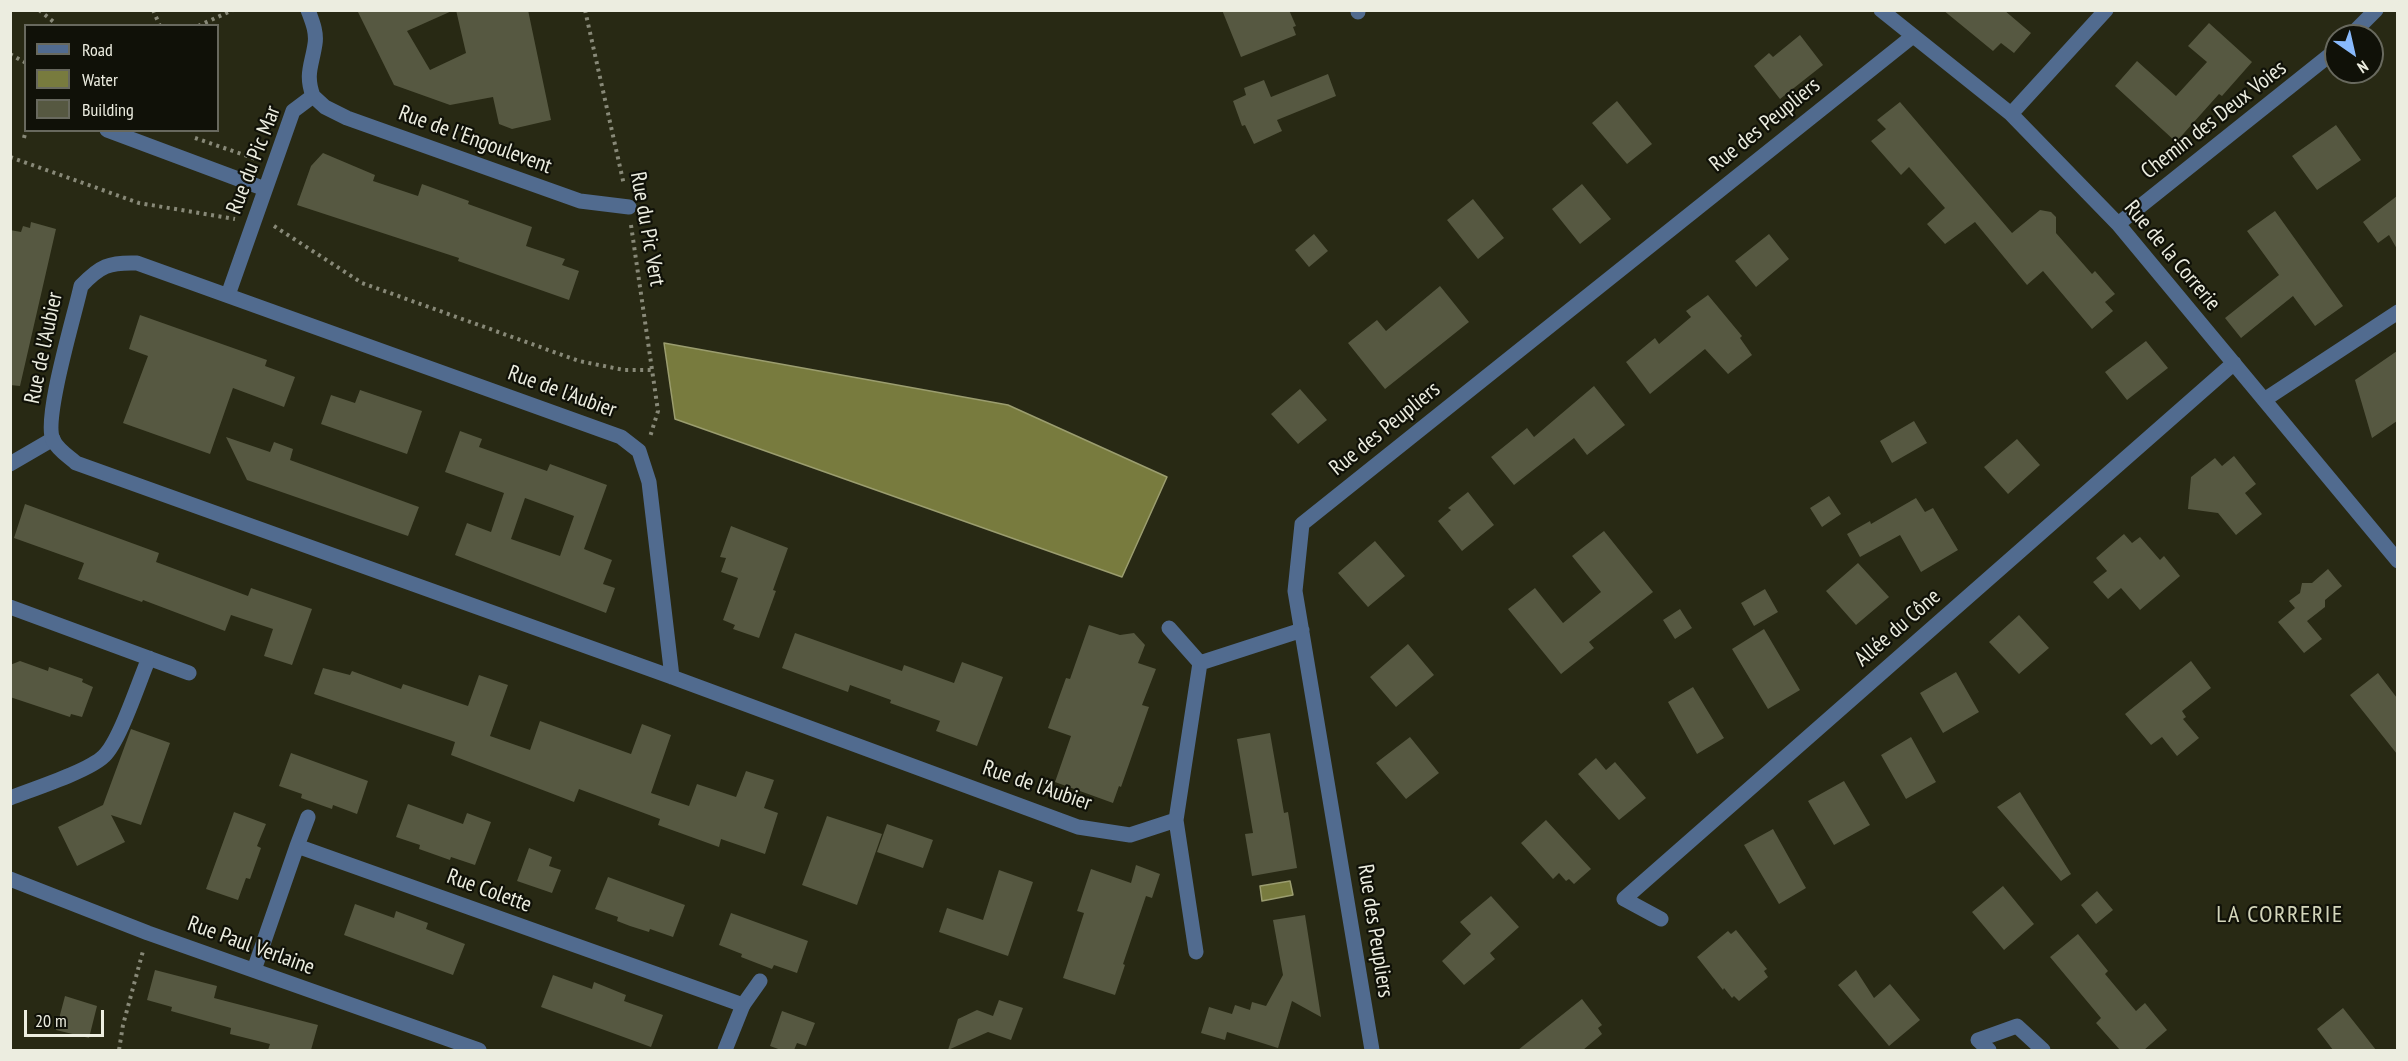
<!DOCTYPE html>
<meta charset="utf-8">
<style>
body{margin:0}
#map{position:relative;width:2408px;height:1061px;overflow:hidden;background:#282914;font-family:"PT Sans Narrow",sans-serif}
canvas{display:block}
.frame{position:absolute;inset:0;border:12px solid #ecede0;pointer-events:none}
.legend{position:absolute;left:24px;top:24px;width:195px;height:108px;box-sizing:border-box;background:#101108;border:2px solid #68695e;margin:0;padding:8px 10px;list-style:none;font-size:18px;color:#ecede0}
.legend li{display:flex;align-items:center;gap:12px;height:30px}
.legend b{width:30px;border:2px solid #68695e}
.north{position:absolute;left:2324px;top:24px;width:60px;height:60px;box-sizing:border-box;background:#101108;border:2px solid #68695e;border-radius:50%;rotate:146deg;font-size:16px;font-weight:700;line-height:24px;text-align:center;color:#ecede0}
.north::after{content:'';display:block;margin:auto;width:21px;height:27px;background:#89bafc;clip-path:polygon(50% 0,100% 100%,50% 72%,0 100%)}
.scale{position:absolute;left:24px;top:1010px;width:80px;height:27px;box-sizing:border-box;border:3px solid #ecede0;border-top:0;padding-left:8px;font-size:18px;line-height:21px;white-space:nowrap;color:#ecede0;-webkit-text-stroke:4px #101108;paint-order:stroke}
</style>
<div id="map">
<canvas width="2408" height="1061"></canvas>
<div class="frame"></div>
<ul class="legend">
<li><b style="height:8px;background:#516b8f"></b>Road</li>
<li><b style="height:16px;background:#787b3e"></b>Water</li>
<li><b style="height:16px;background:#565841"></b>Building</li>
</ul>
<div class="north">N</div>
<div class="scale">20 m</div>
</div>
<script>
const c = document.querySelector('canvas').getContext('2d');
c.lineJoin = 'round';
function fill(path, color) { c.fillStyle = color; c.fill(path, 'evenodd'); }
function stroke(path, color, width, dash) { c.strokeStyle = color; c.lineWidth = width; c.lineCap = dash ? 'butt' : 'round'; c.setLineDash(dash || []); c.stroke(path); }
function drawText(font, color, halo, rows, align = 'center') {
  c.font = font + ' "PT Sans Narrow",sans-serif'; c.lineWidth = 4.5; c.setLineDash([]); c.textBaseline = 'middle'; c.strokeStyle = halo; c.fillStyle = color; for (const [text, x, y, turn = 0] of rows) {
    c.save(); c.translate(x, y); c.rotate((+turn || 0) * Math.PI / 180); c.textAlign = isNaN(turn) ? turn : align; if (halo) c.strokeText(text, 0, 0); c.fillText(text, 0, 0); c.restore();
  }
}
const water = new Path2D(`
 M664 343 1008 405 1167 477 1122 577 675 419Z
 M1290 881 1293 895 1262 901 1260 886Z`);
fill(water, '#787b3e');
stroke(water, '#9b9d6f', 1.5);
fill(new Path2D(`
 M357 10H454L407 31 430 70 466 53 456 10H528L551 120 512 129 499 124 493 97 450 105 394 85Z
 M1222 10H1289L1296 26 1293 27 1296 35 1241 57Z
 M1943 10H2004L2031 33 2014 53 2001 43 1993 51Z
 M2209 23 2252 62 2222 96 2219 94 2176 142 2115 86 2137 61 2176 96 2207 62 2188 46Z
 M1800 35 1823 65 1780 99 1754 66 1769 53 1773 57Z
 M1328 74 1336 96 1277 120 1282 131 1254 144 1245 125 1242 126 1233 101 1246 95 1244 88 1264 80 1271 97Z
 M1617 101 1652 144 1627 164 1592 123Z
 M1900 102 2012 233 2040 210 2051 212 2056 217V233L2092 274 2095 271 2115 294 2105 302 2113 311 2092 329 2043 271 2027 285 1975 222 1945 244 1927 224 1945 208 1909 167 1901 175 1871 141 1886 129 1877 120Z
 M2336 125 2361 160 2317 190 2292 156Z
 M323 153 375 175 373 181 418 196 422 184 469 201 468 204 532 227 526 246 565 259 562 265 579 271 569 300 458 261 459 258 297 205 311 166Z
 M1582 184 1611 219 1580 244 1552 209Z
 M2397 196V249L2389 235 2378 243 2363 222Z
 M1473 199 1504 238 1478 259 1447 220Z
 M2275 211 2343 306 2315 326 2293 296 2241 338 2225 318 2279 275 2247 231Z
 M31 222 56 229 20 386 10 385V230L21 232 23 226 30 228Z
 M1314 234 1328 251 1309 267 1295 250Z
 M1769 234 1789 259 1756 287 1735 261Z
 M1440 286 1469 322 1385 389 1348 343 1377 320 1386 331Z
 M1708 295 1742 336 1740 338 1752 355 1728 374 1705 349 1650 394 1626 362 1655 338 1659 344 1691 317 1686 311Z
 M140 315 267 360 265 366 295 377 284 407 233 388 210 454 123 423 148 356 129 349Z
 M2146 341 2168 368 2127 400 2105 372Z
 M2397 351V421L2372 438 2355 380Z
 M1594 386 1625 425 1587 455 1574 438 1514 485 1491 457 1527 428 1534 437Z
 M1300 389 1327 420 1298 444 1271 414Z
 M360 390 422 411 407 454 321 424 331 395 355 403Z
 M1914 421 1927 443 1892 463 1880 441Z
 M460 431 482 439 479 447 547 471 550 464 607 485 584 549 612 560 603 584 615 588 606 613 455 555 467 523 491 532 504 493 445 472ZM525 498 574 516 560 556 511 539Z
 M226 437 270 452 274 442 293 449 290 460 419 507 408 536 247 480Z
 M2017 439 2040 465 2008 494 1984 467Z
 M2234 456 2256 484 2245 493 2262 514 2236 535 2218 513 2188 509 2191 477 2215 458 2222 466Z
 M1468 492 1494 525 1462 551 1438 521 1451 510 1448 508Z
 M1829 496 1841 514 1822 527 1810 508Z
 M1916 498 1925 512 1933 508 1958 550 1921 572 1900 535 1860 557 1847 534 1870 521 1871 524Z
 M25 504 159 553 156 562 248 596 251 588 312 609 292 665 264 656 273 629 231 615 225 631 143 600 142 602 78 579 84 563 14 538Z
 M731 526 788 548 773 590 776 591 759 638 733 629 735 625 723 620 738 578 721 572 726 558 720 557Z
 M1604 531 1653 592 1589 642 1594 648 1561 674 1508 609 1535 588 1563 623 1601 592 1572 556Z
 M2124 534 2132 543 2140 537 2160 560 2164 556 2180 576 2140 610 2121 588 2108 599 2093 582 2107 571 2096 558Z
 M1375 541 1405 576 1368 607 1338 573Z
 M1858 563 1889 597 1856 625 1826 591Z
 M2328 569 2342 586 2325 600V607L2307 621 2322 639 2304 653 2278 622 2295 608 2289 601 2300 593 2302 583H2312Z
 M1765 589 1778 612 1754 626 1741 603Z
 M1680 609 1692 628 1675 639 1663 620Z
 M2019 615 2049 648 2019 674 1989 642Z
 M1089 625 1120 635 1134 633 1145 645 1138 663 1156 669 1142 705 1149 707 1121 787 1119 786 1113 803 1055 782 1071 736 1048 728 1066 678 1070 679Z
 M1764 629 1800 690 1768 709 1732 649Z
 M795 633 902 671 904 665 954 683 962 662 1003 677 977 746 936 731 940 721 890 703 891 700 850 685 848 692 782 668Z
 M1408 644 1434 675 1396 707 1370 677Z
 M20 661 48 671 49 667 83 679 82 682 93 687 82 717 71 714 70 717 10 697V665Z
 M2191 661 2211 688 2182 711 2186 717 2183 719 2199 738 2177 756 2162 737 2151 745 2125 714Z
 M323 668 350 675 352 671 401 689 403 684 468 706 479 675 508 685 490 736 530 750 540 721 631 754 642 724 671 735 651 793 689 806 697 784 736 797 746 771 774 780 764 808 778 813 765 854 721 839 719 847 658 825 660 819 579 789 574 802 451 755 455 742 314 694Z
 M1956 672 1979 712 1943 733 1920 693Z
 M2378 673 2397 698V754L2350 695Z
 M1693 687 1724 738 1697 754 1668 702Z
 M131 729 170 743 141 825 111 815 125 842 77 866 58 827 103 805Z
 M1270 733 1284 813 1288 812 1297 868 1252 876 1245 834 1253 833 1237 739Z
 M1410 737 1439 773 1406 799 1376 763Z
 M1911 737 1936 782 1906 799 1881 755Z
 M291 753 368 781 357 814 333 805 332 809 301 798 302 794 279 786Z
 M1596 758 1606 770 1615 762 1646 798 1619 820 1578 774Z
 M1844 781 1870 825 1834 845 1808 801Z
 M2020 792 2071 874 2061 881 1997 807Z
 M408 804 463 824 467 813 491 822 475 865 451 857 450 860 419 849 420 845 396 837Z
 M234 812 266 824 257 846 261 848 250 879 246 878 238 900 206 889Z
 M827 816 882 834 857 905 802 885Z
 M1546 820 1591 869 1574 884 1569 879 1566 881 1559 873 1553 879 1521 843Z
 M887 824 933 840 923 868 877 852Z
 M1773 829 1806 888 1779 904 1744 845Z
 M529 848 552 857 549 866 561 870 552 893 517 881Z
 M1136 865 1160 874 1152 898 1146 896 1123 964 1125 965 1115 995 1063 978 1084 913 1077 911 1091 869 1131 883Z
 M999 870 1033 882 1008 956 939 932 947 908 983 920Z
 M608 877 685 905 673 937 650 929 649 932 630 926 617 921 618 917 595 909Z
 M2003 886 2034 924 2004 950 1972 912Z
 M2097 891 2113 910 2096 924 2081 905Z
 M1491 896 1519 927 1490 953 1495 959 1464 985 1442 961 1471 934 1460 922Z
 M355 904 394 918 396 911 428 923 426 929 465 944 453 975 344 935Z
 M731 913 808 941 797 973 774 965 772 969 741 957 742 954 719 945Z
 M1305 915 1321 1017 1292 1001 1278 1048 1227 1032 1225 1040 1201 1033 1209 1007 1232 1014 1235 1005 1250 1010 1252 1002 1266 1006 1283 975 1273 920Z
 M1736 930 1767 969 1764 971 1768 977 1739 1001 1734 996 1732 998 1724 988 1723 990 1697 957 1728 931 1731 934Z
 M2078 934 2108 971 2105 974 2136 1011 2145 1003 2167 1030 2144 1050H2120L2096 1023 2101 1018 2050 957Z
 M155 970 217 986 214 998 318 1025 311 1050H268L270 1044 230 1034 231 1028 171 1011 172 1007 147 1000Z
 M1856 970 1874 998 1890 984 1920 1020 1889 1046 1838 985Z
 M553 975 592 989 594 982 626 995 624 1001 663 1015 651 1047 541 1007Z
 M65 996 97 1006 89 1038 56 1030Z
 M1582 999 1602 1025 1598 1028 1602 1034 1583 1050H1518Z
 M999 1000 1023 1008 1011 1040 988 1032 948 1050 958 1019 977 1010 993 1016Z
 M2343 1008 2362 1032 2376 1050H2333L2317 1029Z
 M782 1011 815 1023 806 1046 797 1043 794 1050H781L770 1046Z`), '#565841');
stroke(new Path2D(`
 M39 10 55 23 54 26
 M153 10 160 26
 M585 10 624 185
 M198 26 233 10
 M10 54 26 63
 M24 138 26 130
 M195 138 256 159
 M10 157 139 203 235 219
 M631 225 658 411 650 437
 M274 226 362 283 579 361 624 370H653
 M119 1050 123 1025 143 951`), '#888978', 4, [3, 4.5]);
stroke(new Path2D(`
 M10 464 53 439
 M10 607 189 673
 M10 798C33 789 89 771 104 756 120 741 139 681 149 658
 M743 1005 760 981`), '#516b8f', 15);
stroke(new Path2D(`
 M1881 10 2011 114 2118 224 2398 561
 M1358 12V10
 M2350 36 2376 10
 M313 96 325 107 347 118 580 201 629 207
 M2011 114 2106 10
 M107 130 265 189
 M2118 224 2336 50
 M228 295 293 111 313 96C305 74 312 65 315 44 317 32 312 21 308 10
 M2264 400 2398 312
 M1169 628 1200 663
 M672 677 649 482 639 451 621 437 137 263C109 262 100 266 81 286 75 314 43 419 53 440 58 450 68 456 76 463L672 677 1078 827 1130 835 1176 820 1200 663 1302 630
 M1176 820 1196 952
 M297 846 308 817
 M10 879 148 933 479 1050
 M1661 919 1624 899 2234 363
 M254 970 297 846 743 1005 725 1050
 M1372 1050 1295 591 1302 524 1913 36
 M1989 1050 1978 1040 2017 1026 2043 1050`), '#516b8f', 15);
drawText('22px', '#ecede0', '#101108', [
 ["Chemin des Deux Voies",2214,120,-38],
 ["Rue des Peupliers",1765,125,-39],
 ["Rue de l'Engoulevent",475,140,20],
 ["Rue du Pic Mar",254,160,-69],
 ["Rue du Pic Vert",647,229,80],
 ["Rue de la Correrie",2172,256,50],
 ["Rue de l'Aubier",44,348,-78],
 ["Rue de l'Aubier",562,392,20],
 ["Rue des Peupliers",1385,429,-39],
 ["Allée du Cône",1898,628,-41],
 ["Rue de l'Aubier",1037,786,19],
 ["Rue Colette",489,891,20],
 ["Rue des Peupliers",1375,931,81],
 ["Rue Paul Verlaine",251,946,20]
]);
c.letterSpacing = '1.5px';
drawText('24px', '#d4d6bb', '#101108', [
 ["LA CORRERIE",2280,915]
]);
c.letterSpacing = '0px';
</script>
